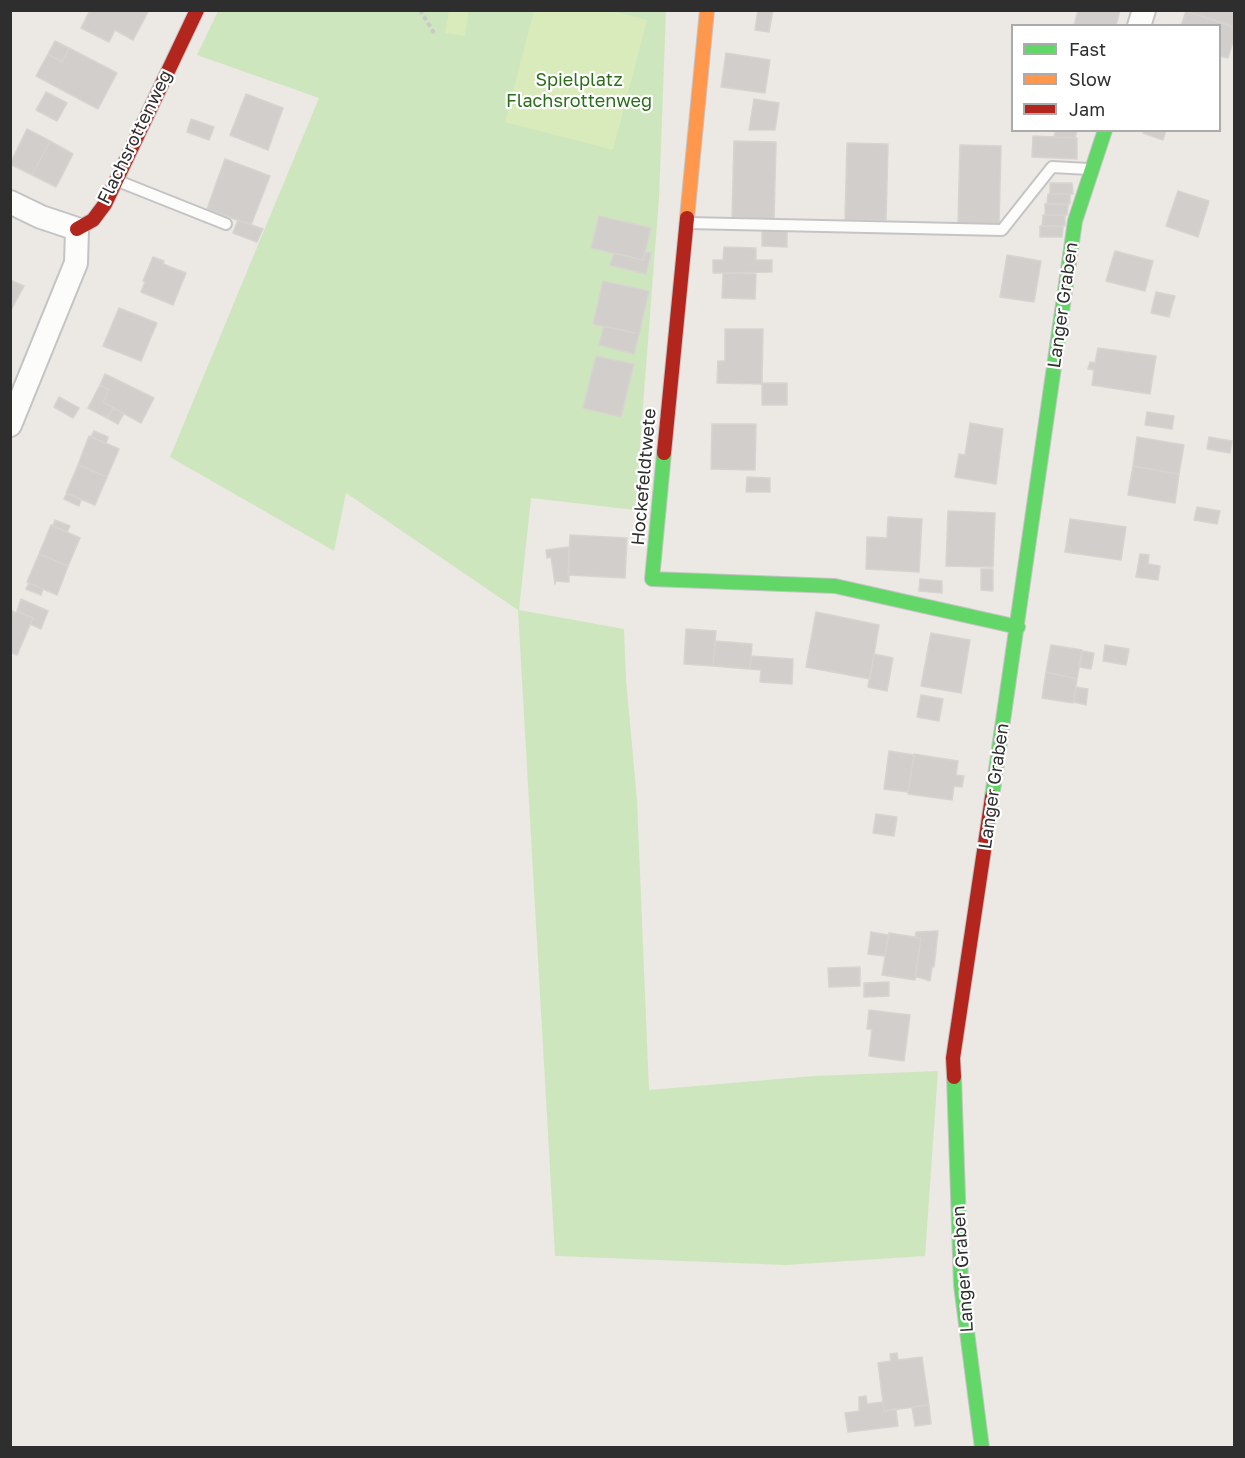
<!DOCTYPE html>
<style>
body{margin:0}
#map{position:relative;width:1245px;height:1458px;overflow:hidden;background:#ece8e4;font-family:"Golos Text",sans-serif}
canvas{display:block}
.frame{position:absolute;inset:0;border:12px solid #2e2e2e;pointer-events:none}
.legend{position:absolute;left:1011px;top:24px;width:210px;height:108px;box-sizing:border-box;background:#fff;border:2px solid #ababab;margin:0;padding:8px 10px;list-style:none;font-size:18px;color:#2e2e2e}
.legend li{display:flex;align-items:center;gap:12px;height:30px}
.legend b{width:30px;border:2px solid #ababab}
</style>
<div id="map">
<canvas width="1245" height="1458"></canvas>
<div class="frame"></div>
<ul class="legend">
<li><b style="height:8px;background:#63d668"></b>Fast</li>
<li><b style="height:8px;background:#ff974d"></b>Slow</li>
<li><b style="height:8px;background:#b3261e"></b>Jam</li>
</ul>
</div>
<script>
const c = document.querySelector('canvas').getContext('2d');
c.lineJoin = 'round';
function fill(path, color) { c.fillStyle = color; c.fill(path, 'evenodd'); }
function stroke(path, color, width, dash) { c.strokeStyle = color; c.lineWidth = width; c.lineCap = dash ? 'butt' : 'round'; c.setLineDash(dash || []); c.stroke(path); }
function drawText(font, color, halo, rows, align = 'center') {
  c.font = font + ' "Golos Text",sans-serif'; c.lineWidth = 4.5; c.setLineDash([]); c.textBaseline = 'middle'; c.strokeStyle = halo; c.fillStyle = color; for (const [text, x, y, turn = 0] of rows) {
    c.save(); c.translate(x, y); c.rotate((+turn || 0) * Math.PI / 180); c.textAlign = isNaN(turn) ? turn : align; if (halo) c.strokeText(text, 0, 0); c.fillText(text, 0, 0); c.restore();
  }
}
fill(new Path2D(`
 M218 11H666L659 198 635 510 531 498 519 610 624 629 626 679 637 800 649 1090 814 1076 938 1071 925 1256 786 1265 555 1256 518 610 346 493 334 551 170 457 319 98 197 55Z`), '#cee6be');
fill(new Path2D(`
 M449 11H469L465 36 445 33Z
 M534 11H613L647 20 613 150 505 122Z`), '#d9eabb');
const building = new Path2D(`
 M90 10H145L148 12 133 40 115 30 109 42 81 28Z
 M758 10H773L769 32 755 30Z
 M1078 10H1120L1116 26H1074Z
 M1185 10H1234V27L1186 11Z
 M1186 11 1234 27V38L1228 58 1220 56V26H1181Z
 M55 41 69 48 62 62 48 54Z
 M69 48 117 73 98 109 36 76 48 54 62 62Z
 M726 53 770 60 765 93 721 87Z
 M46 92 67 103 57 121 36 110Z
 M246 94 283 108 268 150 230 135Z
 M754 99 779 103 775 130H749Z
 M191 119 214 127 209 140 187 132Z
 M27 129 50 141 32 175 10 164Z
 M1056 130H1077L1075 138 1054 137Z
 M1144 130H1166L1163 140 1143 133Z
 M1033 136 1077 138V159L1032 157Z
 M50 141 73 154 56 187 32 175Z
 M734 141 776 142 774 219 732 218Z
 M847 143 888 144 886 220H845Z
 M960 145 1001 146 999 224 958 223Z
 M225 159 270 176 251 225 207 209Z
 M1050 183H1072L1073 194H1050Z
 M1178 191 1209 201 1198 237 1166 226Z
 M1048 194H1070V204H1047Z
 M1045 204 1068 205 1067 215H1045Z
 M1043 215H1065V226H1042Z
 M599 216 651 228 643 260 591 248Z
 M238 220 263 229 257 242 233 233Z
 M1040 226 1063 227 1062 237H1040Z
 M762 230 787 231V247L762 246Z
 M724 247 756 248V260H772V272L713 273V260H723Z
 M1115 251 1153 261 1145 291 1106 281Z
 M645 252 651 253 646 274 610 265 614 253 643 260Z
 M1007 255 1041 261 1034 302 1000 297Z
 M153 257 164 261 163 264 186 273 173 305 141 292 145 282 143 281Z
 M723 273 756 274 755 299 722 298Z
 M10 280 24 286 10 312Z
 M603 281 649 291 639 334 593 324Z
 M1156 292 1175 296 1169 317 1151 313Z
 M119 308 157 323 141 361 103 346Z
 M604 326 639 334 634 354 599 345Z
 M725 329H763L762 384 717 383 718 361H725Z
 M1098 348 1156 356 1150 394 1092 385 1094 370 1088 369 1090 362 1095 363Z
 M596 356 634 364 621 417 583 408Z
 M105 374 154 398 141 423 103 402 109 390 100 385Z
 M762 383H787V405H762Z
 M100 385 109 390 103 402 113 408 107 418 88 408Z
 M59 397 79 408 73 418 54 407Z
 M113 408 124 413 118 424 107 418Z
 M1147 412 1174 416 1172 429 1145 425Z
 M970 423 1003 429 996 484 955 477 959 454 965 455Z
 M712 424H756L755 470 711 469Z
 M94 431 108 437 106 443 91 437Z
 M89 436 119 449 107 477 78 465Z
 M1137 437 1184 445 1179 474 1133 466Z
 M1209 437 1232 441 1230 453 1207 449Z
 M78 465 107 477 95 505 66 493Z
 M1133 466 1179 474 1175 503 1128 495Z
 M747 477 770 478V492H746Z
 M67 493 81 500 79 506 64 499Z
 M1197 507 1220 511 1217 524 1194 520Z
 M948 511 995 513 993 567 946 566Z
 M888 517 922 519 919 572 866 569 867 537 887 538Z
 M1070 519 1126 527 1121 560 1065 552Z
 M55 520 70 526 67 532 53 526Z
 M51 525 80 538 68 566 39 554Z
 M570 535 627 538 625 578 568 575Z
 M569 547V582L556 581 555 584 551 557 547 558 546 550Z
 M39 554 68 566 57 595 27 582Z
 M1140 554 1149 555 1148 564 1160 566 1158 580 1136 577Z
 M981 569H993V591L981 590Z
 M920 579 942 581V593L919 591Z
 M29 583 43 589 41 595 26 589Z
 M21 599 48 611 41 629 30 624 33 618 17 611Z
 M10 610 16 613 17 611 33 618 17 655 10 652Z
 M816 612 879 625 870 679 806 667Z
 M686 629 716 631 713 666 684 664Z
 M931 633 970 640 961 693 921 686Z
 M715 641 752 644 750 669 713 666Z
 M1051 645 1082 650 1077 679 1046 672Z
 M1105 645 1129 649 1126 665 1103 661Z
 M1082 651 1094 653 1091 669 1080 667Z
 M874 654 893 658 887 691 868 687Z
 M751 656 793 659 792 684 760 682 761 670 750 669Z
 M1046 672 1077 679 1073 703 1042 698Z
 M1076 687 1088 689 1086 705 1074 702Z
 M921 695 943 699 939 721 917 717Z
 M889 751 914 755 908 792 884 789Z
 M914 754 958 761 956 775 964 776 962 787 954 786 952 800 908 794Z
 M876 814 897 817 894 836 873 833Z
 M938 931 934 967H932L930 981 915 976 921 938 915 937 916 932Z
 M871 932 888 935 885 956 868 954Z
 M889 933 921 938 915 980 882 975Z
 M860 967V986L829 987 828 968Z
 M889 982V996L864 997V983Z
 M869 1010 910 1015 904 1061 869 1056 872 1029H867Z
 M897 1353 898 1360 922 1357 929 1405 884 1411 878 1363 891 1361 890 1354Z
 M866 1396 867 1404 883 1402 884 1411 896 1409 898 1426 848 1432 845 1413 859 1411V1397Z
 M929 1405 931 1424 915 1426 912 1407Z`);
fill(building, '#d1cecb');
stroke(building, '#d7d4d0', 1.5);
const lane = new Path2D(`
 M118 181 226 224
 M688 223 1002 230 1052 167 1089 169`);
const street = new Path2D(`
 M1139 26 1144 10
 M10 202 41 217 77 229 76 263 10 425`);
const fast = new Path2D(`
 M664 453 652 579 835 586 1018 627
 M992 797 1075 221 1105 130
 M954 1077 961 1285 982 1448`);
const slow = new Path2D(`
 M687 218 707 10`);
const jam = new Path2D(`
 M77 229 93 220 105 204 197 10
 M664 453 687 218
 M954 1077 953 1058 992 797`);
stroke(lane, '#c5c4c5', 14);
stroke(street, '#c5c4c5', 26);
stroke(fast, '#c5c4c5', 16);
stroke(slow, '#c5c4c5', 16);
stroke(jam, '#c5c4c5', 16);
stroke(new Path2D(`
 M420 10 434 33`), '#c9c9c8', 4, [4.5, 3]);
stroke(lane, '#fcfcfb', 10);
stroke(street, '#fcfcfb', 22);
stroke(fast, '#63d668', 14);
stroke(slow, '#ff974d', 14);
stroke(jam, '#b3261e', 14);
drawText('18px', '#2c6e1b', '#fff', [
 ["Spielplatz",579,80],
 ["Flachsrottenweg",579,101]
]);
drawText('18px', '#2e2e2e', '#fff', [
 ["Flachsrottenweg",135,137,-64],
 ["Langer Graben",1063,305,-82],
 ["Hockefeldtwete",644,477,-85],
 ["Langer Graben",994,786,-82],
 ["Langer Graben",963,1269,-94]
]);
</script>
